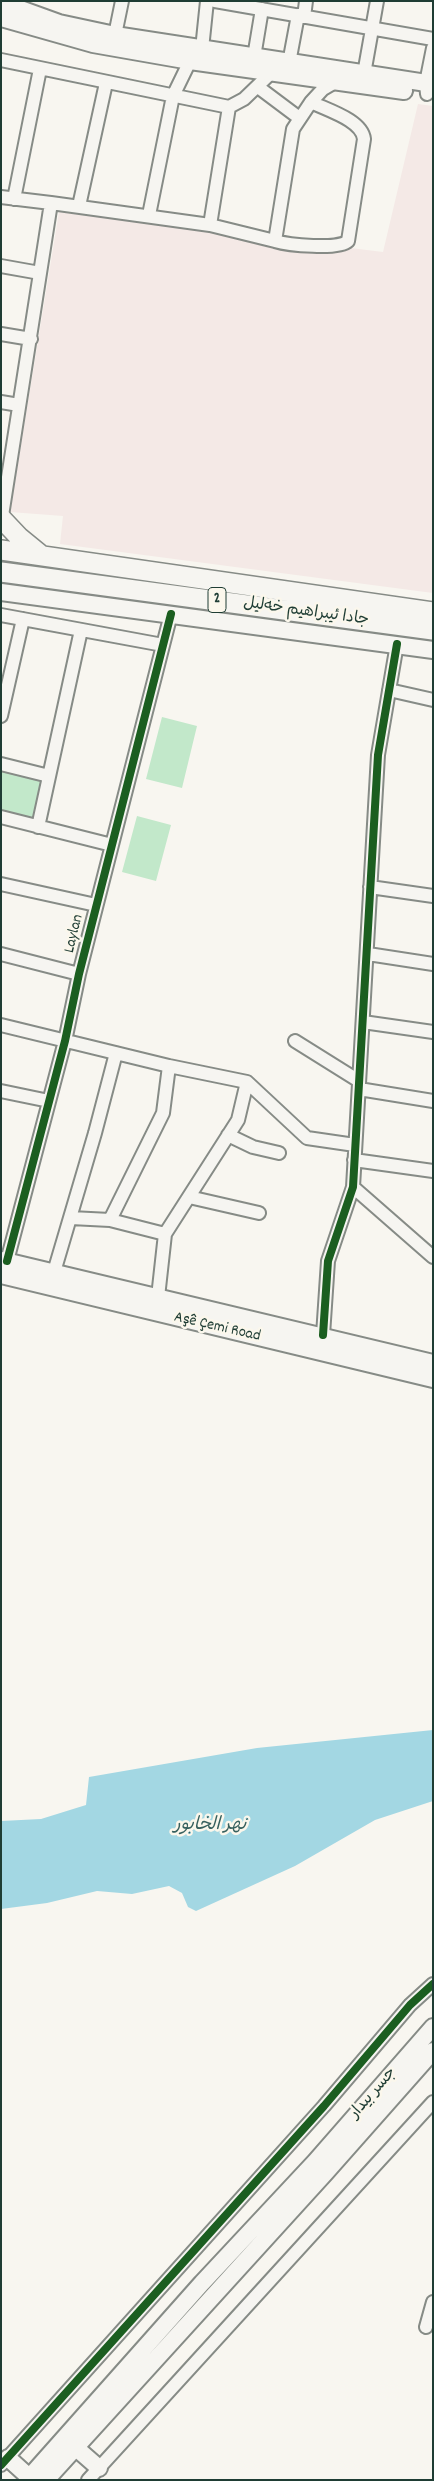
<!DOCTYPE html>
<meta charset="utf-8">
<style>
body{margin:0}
#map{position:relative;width:434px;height:2481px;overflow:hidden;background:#f8f6f0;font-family:Dekko,sans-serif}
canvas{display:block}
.frame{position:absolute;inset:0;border:2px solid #1f3d34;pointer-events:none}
</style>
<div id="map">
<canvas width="434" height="2481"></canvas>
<div class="frame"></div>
</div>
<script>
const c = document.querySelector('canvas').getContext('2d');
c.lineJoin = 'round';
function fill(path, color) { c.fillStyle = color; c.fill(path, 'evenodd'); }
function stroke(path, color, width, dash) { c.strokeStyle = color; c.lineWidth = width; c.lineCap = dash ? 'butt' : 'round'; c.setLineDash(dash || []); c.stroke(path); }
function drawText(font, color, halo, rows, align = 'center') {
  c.font = font + ' Dekko,"Playpen Sans Arabic",sans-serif'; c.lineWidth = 5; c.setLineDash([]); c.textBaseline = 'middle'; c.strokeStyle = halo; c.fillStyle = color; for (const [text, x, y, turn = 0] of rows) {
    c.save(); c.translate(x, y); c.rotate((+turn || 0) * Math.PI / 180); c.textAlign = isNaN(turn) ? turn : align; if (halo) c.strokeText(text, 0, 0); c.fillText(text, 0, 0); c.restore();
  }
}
fill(new Path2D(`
 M418 104 433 106V593L60 544 63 516 10 512 59 212 383 252Z`), '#f4e9e6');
fill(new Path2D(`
 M162 717 197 726 182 788 146 779Z
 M1 767 45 779 34 821 1 812Z
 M137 816 171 825 156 881 122 872Z`), '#c2e8ca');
fill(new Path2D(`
 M433 1730V1801L375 1820 295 1866 196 1911 188 1907 182 1893 169 1886 132 1894 97 1891 47 1903 1 1909V1821L41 1819 86 1805 89 1777 257 1748Z`), '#a3d7e3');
const minor = new Path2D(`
 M215 1 433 39
 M304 17 306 1
 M115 35 122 1
 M202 49 207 1
 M254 57 262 9
 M1 60 229 107 244 99 272 72
 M289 63 298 15
 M364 74 377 1
 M258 87 298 117
 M427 94 426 83 433 48
 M311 102C327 110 362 120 364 139L348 241C339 250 288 245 275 241L293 129 311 102 323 89 335 82
 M1 197 51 203 1 522
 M14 199 40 69
 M51 203 210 225 275 241
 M79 206 106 83
 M149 215 173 96 190 61
 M210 225 229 107
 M1 266 40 273
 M1 334 31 339
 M1 402 19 405
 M1 615 163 645
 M389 690 433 700
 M1 716 23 619
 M1 764 49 776
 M1 817 112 845
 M38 827 81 630
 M1 884 96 905
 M370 887 433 896
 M1 954 79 974
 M368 954 433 964
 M363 1022 433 1032
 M1 1025 169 1066 247 1082 307 1138 355 1145
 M295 1041 359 1081
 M359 1089 433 1101
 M1 1091 49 1101
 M228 1135 253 1147 279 1153
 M354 1160 433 1171
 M353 1187 433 1257
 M189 1197 259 1213
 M71 1218 110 1220 165 1234
 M110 1220 163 1113 169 1066
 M7 1261 65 1041 79 974 171 614
 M54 1272 95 1133 116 1053
 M158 1297 165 1234 238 1120 247 1082
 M323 1335 328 1261 353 1187 378 755 397 644
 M426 2327 433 2302
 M1 2465 324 2106 410 2005 433 1984
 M88 2480 433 2102`);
const major = new Path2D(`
 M1 2 59 23 115 35 433 84
 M1 18 93 44 190 61 404 91
 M1 592 433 650
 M1 1260 433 1363
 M1 1275 433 1379
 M75 2447 99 2468
 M8 2458 29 2477
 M27 2480 202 2283 315 2162 433 2027
 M46 2480 326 2172 433 2051`);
const highway = new Path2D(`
 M1 518 19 537 41 555
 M1 550 433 612
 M1 572 433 630`);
stroke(minor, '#868b86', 16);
stroke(major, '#868b86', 20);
stroke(highway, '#868b86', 22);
stroke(minor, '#f6f5f1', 12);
stroke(major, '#f6f5f1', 16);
stroke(highway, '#f6f5f1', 19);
stroke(new Path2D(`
 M7 1261 65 1041 79 974 171 614
 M323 1335 328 1261 353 1187 378 755 397 644
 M1 2465 324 2106 410 2005 433 1984`), '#1b5e20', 8);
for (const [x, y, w] of [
 [217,600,18]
]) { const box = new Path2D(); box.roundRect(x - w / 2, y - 12.5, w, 25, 4); c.fillStyle = '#fbf7ec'; c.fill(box); stroke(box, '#1f3d34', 1); }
drawText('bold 15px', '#1f3d34', null, [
 ["2",217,600]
]);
drawText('16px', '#1f3d34', '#fbf7ec', [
 ["جادا ئیبراهیم خەلیل",306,613,8],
 ["Laylan",75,934,-76],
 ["Aşê Çemi Road",217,1328,13],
 ["جسر بيدار",374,2094,-49]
]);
drawText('italic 18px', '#37605e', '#fbf7ec', [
 ["نهر الخابور",210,1827]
]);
</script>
